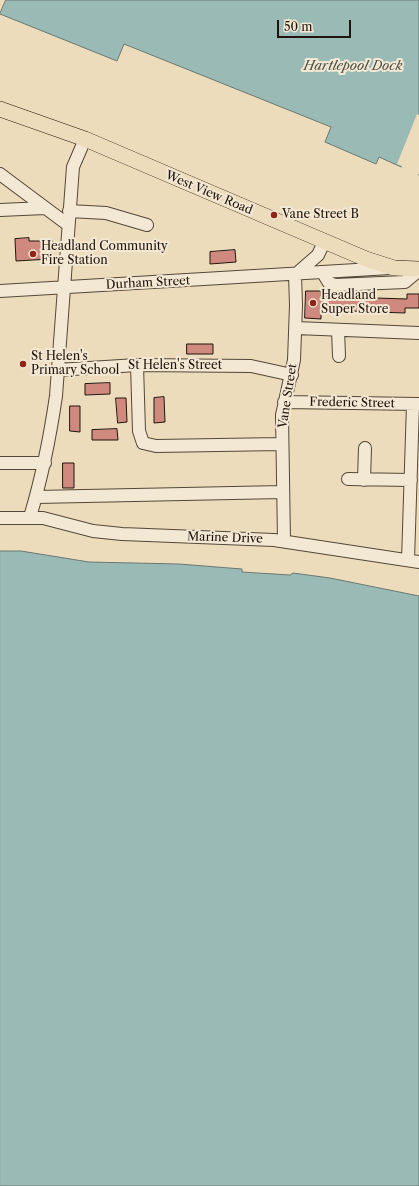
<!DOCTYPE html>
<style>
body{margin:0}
#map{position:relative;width:419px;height:1186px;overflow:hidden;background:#eddcbc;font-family:"Libre Caslon Text",serif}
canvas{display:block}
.scale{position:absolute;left:277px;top:20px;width:74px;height:18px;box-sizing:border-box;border:2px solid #20150d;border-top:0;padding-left:5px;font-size:12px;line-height:14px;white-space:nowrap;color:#20150d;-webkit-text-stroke:3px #f3e8d3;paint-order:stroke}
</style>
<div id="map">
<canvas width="419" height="1186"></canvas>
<div class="scale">50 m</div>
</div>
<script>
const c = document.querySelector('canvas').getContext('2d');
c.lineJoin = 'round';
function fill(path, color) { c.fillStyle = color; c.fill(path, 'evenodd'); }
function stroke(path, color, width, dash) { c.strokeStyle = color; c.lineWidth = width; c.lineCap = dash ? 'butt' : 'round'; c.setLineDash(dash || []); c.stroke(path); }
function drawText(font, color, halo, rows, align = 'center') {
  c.font = font + ' "Libre Caslon Text",serif'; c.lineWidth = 4; c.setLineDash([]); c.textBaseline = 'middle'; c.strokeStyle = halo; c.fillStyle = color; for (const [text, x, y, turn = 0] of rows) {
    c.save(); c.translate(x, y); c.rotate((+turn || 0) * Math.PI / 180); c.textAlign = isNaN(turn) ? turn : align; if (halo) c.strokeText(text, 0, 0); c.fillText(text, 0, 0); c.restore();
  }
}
const water = new Path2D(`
 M6 0H419V175L379 157 376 164 325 142 331 127 124 44 117 61 0 14Z
 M0 551H21L89 562 179 564 242 569V572L290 575 293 573 330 578 419 596V1186H0Z`);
fill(water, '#9abab5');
stroke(water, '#697872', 1);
fill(new Path2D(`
 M417 114 419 115V174L416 176 401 169 402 166 397 164Z`), '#eddcbc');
const building = new Path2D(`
 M29 238V241H53L50 259 16 261 15 239Z
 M235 250 236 262 210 264V252Z
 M306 291H321V296L345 297 407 299V294H419V308H405V313L321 310V319L305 318Z
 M187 344H213V354H187Z
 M110 383V394L85 395V384Z
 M164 397 165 422 154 423V398Z
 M116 398H126L127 422 118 423Z
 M70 406H80V432L70 431Z
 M117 429 118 440H92V430Z
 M63 463H74V488H63Z`);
fill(building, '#d0897e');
stroke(building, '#20150d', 1);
const minor = new Path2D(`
 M0 174 67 224
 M0 210 45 208
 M69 211 106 213 147 225
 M323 273 329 283 335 285 405 282 419 270
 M295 275 318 255 324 242
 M0 291 390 268
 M296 328 419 333
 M338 330 339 356
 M137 365 139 431 143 443 156 446 281 444
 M57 370 137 365 251 366 292 375
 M284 402 419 404
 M0 463H45
 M348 479 411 480
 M364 480 365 448
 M36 497 282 492
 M30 517C42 477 50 437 56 396L73 167 85 139
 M0 518H43L93 531 122 534 274 540 419 562
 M284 541 282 415 294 360 296 305 295 275
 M408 560 413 404`);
const major = new Path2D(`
 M0 109 85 139 366 259 394 268 419 269`);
stroke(minor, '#534739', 14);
stroke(major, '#20150d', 16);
stroke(minor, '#f3e8d3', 12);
stroke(major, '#eddcbc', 15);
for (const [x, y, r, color] of [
 [274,215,4,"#8f2418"],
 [33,254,4,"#8f2418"],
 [313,303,4,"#8f2418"],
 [23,364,4,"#8f2418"]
]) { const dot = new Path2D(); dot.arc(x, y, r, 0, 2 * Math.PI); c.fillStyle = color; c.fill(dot); stroke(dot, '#f3e8d3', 1.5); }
drawText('12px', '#20150d', '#f3e8d3', [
 ["West View Road",209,193,23],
 ["Durham Street",148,283,-3],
 ["St Helen's Street",175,366],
 ["Vane Street",288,396,-81],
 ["Frederic Street",352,403,1],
 ["Marine Drive",225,538,2]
]);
drawText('12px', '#20150d', '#f3e8d3', [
 ["Vane Street B",282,215],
 ["Headland Community",41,247],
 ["Fire Station",41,261],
 ["Headland",321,296],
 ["Super Store",321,310],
 ["St Helen's",31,357],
 ["Primary School",31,371]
], 'left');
drawText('italic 13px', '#4b4f48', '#f3e8d3', [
 ["Hartlepool Dock",353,66]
]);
</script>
